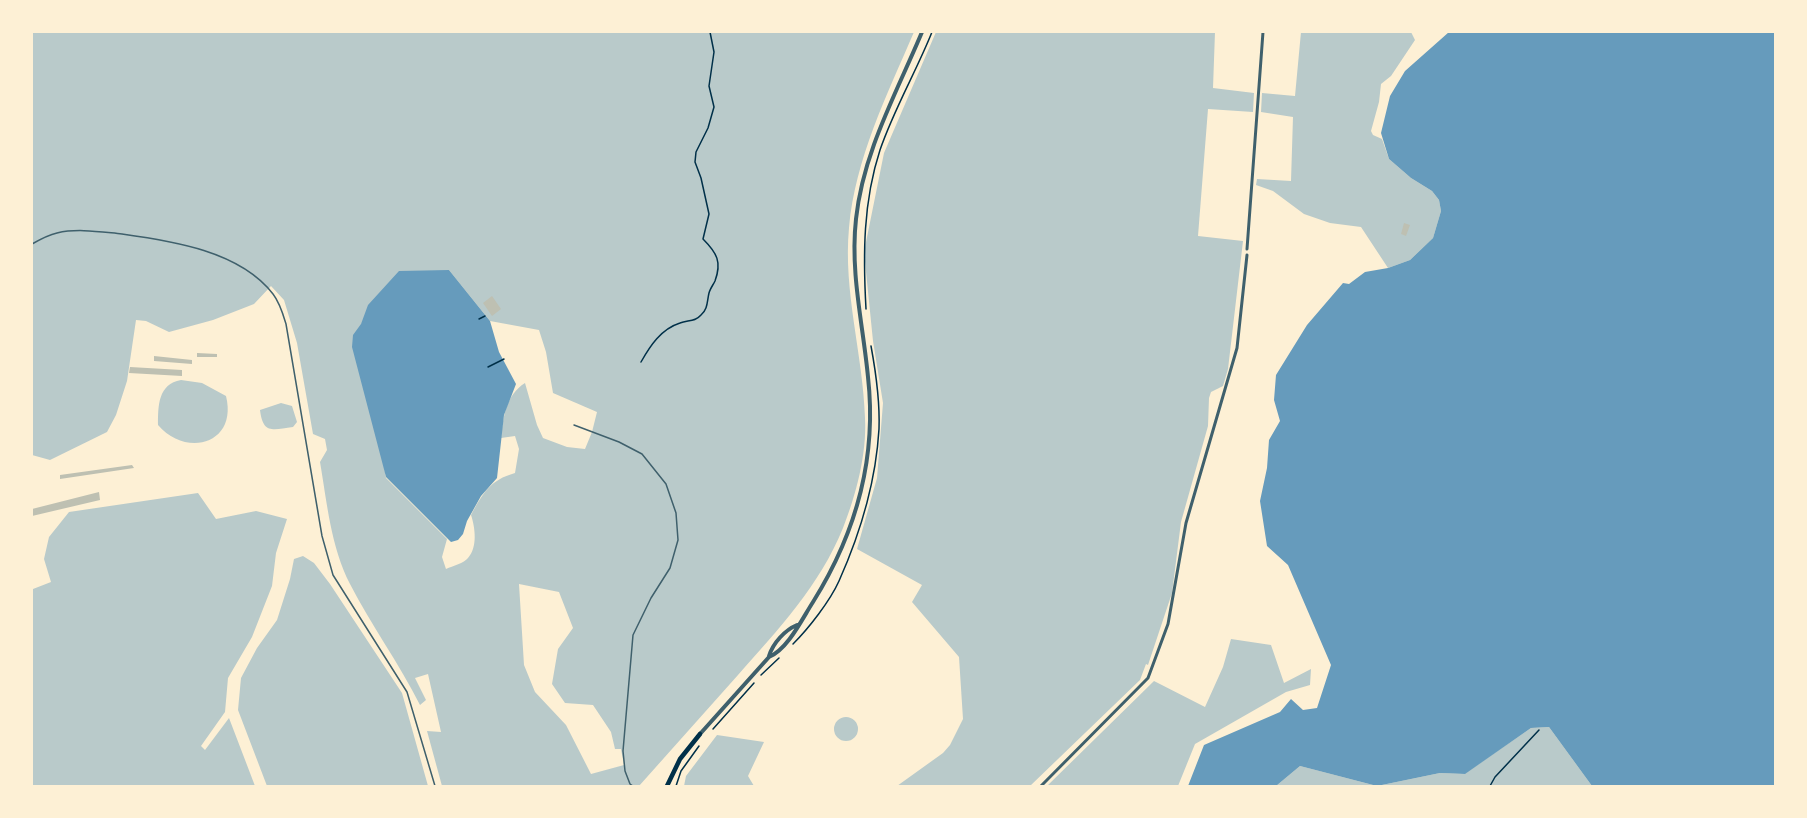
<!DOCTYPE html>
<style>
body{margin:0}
#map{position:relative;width:1807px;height:818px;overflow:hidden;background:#fdf0d5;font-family:Quicksand,sans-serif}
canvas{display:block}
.frame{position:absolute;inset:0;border:33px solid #fdf0d5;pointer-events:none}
</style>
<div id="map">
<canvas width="1807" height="818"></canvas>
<div class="frame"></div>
</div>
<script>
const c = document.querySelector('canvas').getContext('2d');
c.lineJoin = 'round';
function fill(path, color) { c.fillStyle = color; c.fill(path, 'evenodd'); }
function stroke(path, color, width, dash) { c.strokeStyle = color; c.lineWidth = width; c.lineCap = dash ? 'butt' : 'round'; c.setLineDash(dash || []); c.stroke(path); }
fill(new Path2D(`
 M32 32H914C887 95 855 159 849 228 843 292 863 354 865 418 867 454 856 495 843 528 820 585 778 630 738 675 705 712 672 749 639 786H442L427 731 441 732 428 674 415 678 426 700 420 705C399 663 371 625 350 584 331 547 327 503 320 462L327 450 325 439 313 434 297 343 284 300 271 286 254 304 213 320 169 332 146 321 136 320 127 381 116 415 107 432 50 460 32 455ZM449 270 490 321 539 330 546 352 553 393 597 412 592 432 585 449 567 447 543 438 537 425 525 383C506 395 503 417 501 438L515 436 519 449 515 473C490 480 483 493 471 515 475 527 478 547 468 558 464 563 453 566 446 569L442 557 447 539 386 478 361 324ZM519 584 559 592 573 628 558 649 552 684 565 703 593 705 611 732 615 749H621L624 765 591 774 566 725 535 692 524 665Z
 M936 32H1215L1213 88 1254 93 1253 112 1208 109 1198 236 1243 241 1228 369 1223 386 1211 392 1209 398 1208 426 1181 522 1172 593 1148 665 1146 664 1140 680 1030 786H897L943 753 950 745 963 719 959 657 912 602 922 585 857 549 877 478 883 403 873 341 864 252 884 153Z
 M1301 32H1411L1415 40 1391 76 1381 84 1379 102 1371 131 1373 135 1382 139 1389 159 1411 178 1432 191 1439 200 1441 211 1433 238 1410 260 1388 268 1361 227 1330 223 1304 214 1273 191 1256 185 1257 179 1291 181 1293 117 1261 112 1262 93 1295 96Z
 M181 380 202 383 226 396C238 444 186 458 158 425 158 406 158 384 181 380Z
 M281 403 292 406 297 422 293 427C272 430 263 434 260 410Z
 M198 493 216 519 256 511 287 519 276 553 272 586 252 637 228 678 225 712 201 746 205 750 229 718 255 786H32V583L33 589 51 582 44 559 49 537 69 512Z
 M303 556 314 563 330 584 402 693 428 786H267L238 710 241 678 257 648 277 620 290 579 294 559Z
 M1231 639 1271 645 1284 683 1311 669 1310 685 1286 692 1195 744 1178 786H1047L1154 681 1205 707 1223 667Z
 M834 729a12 12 0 1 1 24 0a12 12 0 1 1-24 0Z
 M1549 727 1592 786H1276L1300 766 1377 786 1440 773 1464 774 1531 728Z
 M717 735 764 742 748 776 754 786H684L686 776Z`), '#b9caca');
fill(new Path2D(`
 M1449 32H1775V786H1592L1549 727 1531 728 1465 774 1440 773 1377 786 1300 766 1276 786H1188L1204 745 1280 712 1291 699 1303 710 1317 708 1331 665 1288 565 1267 546 1260 501 1267 468 1269 440 1280 421 1274 400 1276 375 1307 325 1343 283 1349 284 1365 272 1388 268 1410 260 1433 238 1441 211 1439 200 1432 191 1411 178 1389 159 1381 133 1390 96 1405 71Z
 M449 270 490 321 499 352 516 384 504 415 497 478 481 496 467 521 463 534 458 540 451 542 386 477 352 347 353 335 361 324 368 305 399 271Z`), '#669bbc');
fill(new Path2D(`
 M1404 223 1410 225 1406 236 1401 234Z
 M492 296 501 309 492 316 483 303Z
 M197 353 217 354V357H197Z
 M154 356 192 360V364L154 361Z
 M130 367 182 370V376L129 373Z
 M132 465 134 468 60 479V475Z
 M99 492 100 500 32 516V509Z`), '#bec0b2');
stroke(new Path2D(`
 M866 309C863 255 863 202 880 150 894 109 916 72 932 32
 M479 319 485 316
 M641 362C650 346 661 329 680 323 688 320 695 322 701 315 708 309 707 301 709 293 710 289 713 285 715 281 722 262 717 253 703 239L709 214 701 178 695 162 696 152 708 128 714 107 709 86 714 52 710 32
 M488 367 504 359
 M793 644C809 628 830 601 839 581 860 534 876 480 879 429 880 402 876 373 871 346
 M761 675 779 658
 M713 729 754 683
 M676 786 681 771 699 746
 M1490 786 1495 777 1539 730`), '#003049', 1.5);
stroke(new Path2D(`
 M32 244C39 240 48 235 57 233 78 228 101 232 122 234 172 241 240 251 273 294 280 303 283 314 286 324L322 536 333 575 407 692 435 786
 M574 425 619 442 642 454 666 484 676 513 678 540 670 568 651 598 633 635 623 751 625 771 630 784 633 786`), '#3f606c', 1.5);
stroke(new Path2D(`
 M1247 249 1263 32
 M1041 786 1148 678 1168 624 1186 523 1237 348 1247 255`), '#3f606c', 3);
stroke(new Path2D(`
 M769 656C773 643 785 630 797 625
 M700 734 769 657C788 649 802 619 813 602 856 533 877 457 868 377 863 324 850 273 856 219 863 152 897 92 922 32`), '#3f606c', 4);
stroke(new Path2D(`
 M667 786 680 759 700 734`), '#003049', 4.5);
</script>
